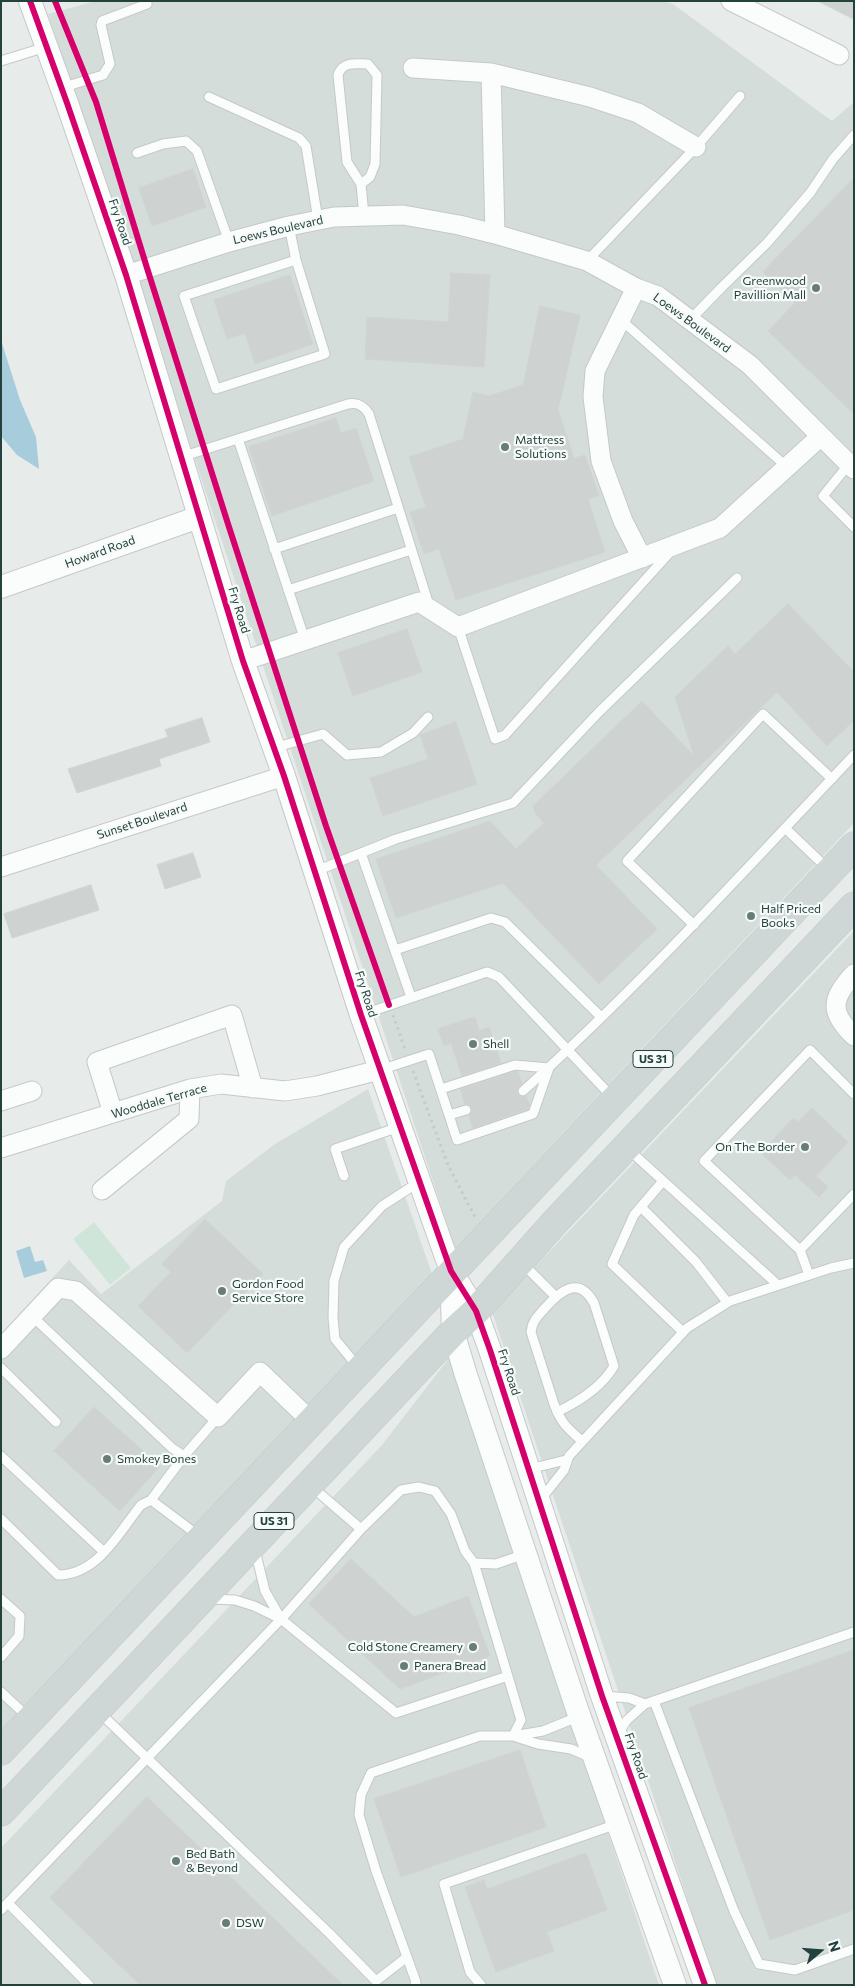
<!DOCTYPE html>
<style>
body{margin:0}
#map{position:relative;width:855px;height:1986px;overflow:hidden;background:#e7ecea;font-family:Commissioner,sans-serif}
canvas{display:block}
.frame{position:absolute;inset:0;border:2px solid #23413d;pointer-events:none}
.north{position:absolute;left:795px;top:1926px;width:50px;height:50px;-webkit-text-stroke:4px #f6faf9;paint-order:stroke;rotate:72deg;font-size:14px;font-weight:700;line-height:20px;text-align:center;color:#23413d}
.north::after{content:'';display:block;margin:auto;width:18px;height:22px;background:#23413d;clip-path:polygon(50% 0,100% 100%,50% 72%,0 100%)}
</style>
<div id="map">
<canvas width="855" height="1986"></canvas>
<div class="frame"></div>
<div class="north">N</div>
</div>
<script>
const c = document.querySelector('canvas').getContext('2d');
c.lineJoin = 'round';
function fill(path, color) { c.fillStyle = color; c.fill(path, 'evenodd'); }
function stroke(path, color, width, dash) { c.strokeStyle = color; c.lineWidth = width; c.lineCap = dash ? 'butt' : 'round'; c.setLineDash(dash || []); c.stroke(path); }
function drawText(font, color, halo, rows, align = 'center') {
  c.font = font + ' Commissioner,sans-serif'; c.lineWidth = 4.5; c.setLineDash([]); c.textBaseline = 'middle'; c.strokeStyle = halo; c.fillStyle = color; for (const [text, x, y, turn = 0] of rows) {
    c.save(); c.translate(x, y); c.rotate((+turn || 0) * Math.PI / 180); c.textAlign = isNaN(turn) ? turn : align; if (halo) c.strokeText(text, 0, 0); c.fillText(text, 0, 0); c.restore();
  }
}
fill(new Path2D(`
 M96 1H663L673 4 832 121 854 102V823L455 1248 48 14Z
 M854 931V1985H716L492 1312Z
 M368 1089 432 1274 1 1731V1334L69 1260 101 1294 222 1201 226 1181 275 1144Z
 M449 1358 659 1985H1V1848L382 1445Z`), '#d5dddb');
fill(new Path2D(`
 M94 1222 131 1268 110 1285 73 1239Z`), '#d0e5d9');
fill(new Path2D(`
 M1 340 20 400 36 437 39 469 17 455 1 436Z
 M30 1246 35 1262 43 1260 47 1271 24 1278 16 1251Z`), '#a7ccdb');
const building = new Path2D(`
 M818 1H854V19Z
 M193 169 206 207 152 226 139 188Z
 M854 178V414L768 331 795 303 763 272Z
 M451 273 490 275 484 367 365 359 367 317 448 322Z
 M290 275 313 344 255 364 245 333 227 339 214 300Z
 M540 306 580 315 558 410 574 458 585 455 599 496 588 499 605 552 456 600 439 549 424 554 410 512 426 507 409 457 463 439 473 392 489 396 523 385Z
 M336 418 341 433 356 428 374 481 272 516 249 447Z
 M788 604 854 672V720L827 746 777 692 596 865 657 929 599 984 503 883 396 918 376 859 490 821 516 849 544 823 535 813 533 806 642 701 694 756 675 697 728 646 735 654Z
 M407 629 422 672 353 696 338 653Z
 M202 718 210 742 159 759 161 766 77 793 68 769 168 737 165 730Z
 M456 722 477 784 383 816 370 778 428 759 420 735Z
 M193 853 201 877 165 889 157 865Z
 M91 885 99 910 12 938 4 914Z
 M475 1017 479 1031 489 1027 501 1063 462 1076 451 1043 444 1046 438 1029Z
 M516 1071 518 1072 522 1083 517 1089V1093L521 1097 526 1096 530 1105 528 1109 473 1128 469 1116 472 1112V1108L468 1104H465L460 1089Z
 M812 1108 848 1142 816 1176 828 1187 819 1197 795 1175 790 1180 761 1153 793 1118 798 1122Z
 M205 1219 263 1274 187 1353 138 1306 171 1272 162 1264Z
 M94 1407 160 1466 120 1511 54 1451Z
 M351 1559 414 1617 468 1596 490 1656 400 1689 309 1604Z
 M854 1650V1910L770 1940 689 1708Z
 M520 1750 546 1827 401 1877 374 1799Z
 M147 1797 343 1985H140L50 1898Z
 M586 1853 607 1910 547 1932 554 1951 496 1972 465 1887 484 1880 487 1889Z`);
fill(building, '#ced3d2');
stroke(building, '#d0d5d3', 1);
const service = new Path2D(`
 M1 61 46 47
 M61 88 103 75 110 64 101 25 102 21 147 4
 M209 97 299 138 306 146 318 220
 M137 153 163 144 186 141 197 151 229 242
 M361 184 370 177 375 164 377 75 368 64C355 64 343 61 338 75L347 162 361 184 364 216
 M289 226 296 260 325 354 216 389 184 296 296 260
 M587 261 696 147 740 96
 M620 319 787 467
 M690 320 722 287 767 243 810 193 833 159 854 135
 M238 439 305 640
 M181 457 348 404C358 402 364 406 369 414L429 605
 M849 464 823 496 854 527
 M274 549 398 508
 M288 590 411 550
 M458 627 495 739 505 735 672 550
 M273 748 323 734 347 755 381 752 413 733 428 717
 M785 828 828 869
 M361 853 396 839 513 803 599 712 737 578
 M316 871 361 853 411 997
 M694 925 627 861 763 714 832 779
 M395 950 491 918 505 922 601 1017
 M361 1015 487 972 499 977 613 1098
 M380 1070 429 1054 449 1115 466 1110
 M441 1089 515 1065 549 1068 533 1114 457 1140 449 1115
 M523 1091C640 986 746 869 854 755
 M628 1149 778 1285
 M344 1176 335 1149 399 1127
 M663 1181 634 1215 612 1264 683 1332
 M641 1207 696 1262 727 1302
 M800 1250 854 1194
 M522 1263 555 1296
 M809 1275 800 1250 704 1161 810 1050 854 1094
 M32 1316 172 1448 184 1456 218 1417
 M358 1367 335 1339 333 1318 334 1281 344 1247 382 1206 419 1182
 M1 1368 56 1422
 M557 1412C578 1402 602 1387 614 1366L594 1303C579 1275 560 1291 545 1308 538 1316 532 1321 531 1332L554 1404C561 1423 567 1428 582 1441
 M1 1456 104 1552
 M529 1469 566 1460
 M311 1486 361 1529
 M541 1499 564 1470 569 1456 687 1328 730 1301 831 1268 854 1263
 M151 1500 184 1456
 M1 1519 58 1575C98 1575 119 1532 141 1505L151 1500 199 1536
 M255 1550 265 1591 281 1619
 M474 1563 521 1720 513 1736
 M1 1599 20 1616 19 1636 1 1657
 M209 1599 235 1600 254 1606 281 1619 396 1713 508 1676
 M1 1692 28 1717
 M604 1696 629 1698 645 1704
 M654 1701 734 1911 759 1964 795 1970 854 1949
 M99 1712 329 1933 376 1981 407 1957
 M619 1732 627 1720 645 1704 854 1632
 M516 1737 538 1744 571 1749 592 1758
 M8 1903 89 1985
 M1 1910 284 1616 361 1529 401 1490 419 1487 435 1491 451 1514 465 1551 474 1563 496 1564 525 1554
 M415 1985 416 1982 376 1871 359 1815 361 1795 371 1773 480 1736H513L543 1731 580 1716
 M481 1985 470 1972 444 1884 617 1824`);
const minor = new Path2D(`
 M731 1 839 55
 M413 68 491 73 590 97 638 113 696 147
 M491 73 495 234
 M126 275 229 242 289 226 334 217 403 215 459 225 495 234 587 261 636 288 658 296 750 365 854 469
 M636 288 595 371 593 397 601 461 623 521 642 558
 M243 661 419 602 458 627 720 528 821 436
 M1 867 284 776
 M854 974C831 999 829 1012 854 1036
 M1 1101 32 1091
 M113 1113 97 1062 232 1015 253 1088
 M1 1148 190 1089 221 1084 285 1091 317 1086 379 1070
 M102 1190 189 1119 190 1089
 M1 1349 58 1288 76 1291 218 1417 260 1372 311 1421`);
const tertiary = new Path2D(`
 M30 1 67 103 126 275 243 661 284 776 361 1015 451 1271 476 1311 490 1350 602 1696 705 1985
 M1 587 199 517
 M451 1272 453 1332 466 1375 577 1709 675 1985`);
const primary = new Path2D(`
 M1 1751 854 846
 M1 1812 453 1332 476 1311 555 1222 854 906`);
stroke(service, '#c4c9c7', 11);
stroke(minor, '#c4c9c7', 21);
stroke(tertiary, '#c4c9c7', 24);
stroke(primary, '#c2cbca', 29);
stroke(new Path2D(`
 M393 1015 405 1049
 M413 1071 448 1165 475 1217`), '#c2ccca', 3, [2.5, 4]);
stroke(service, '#fbfcfc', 9);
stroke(minor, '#fbfcfc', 19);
stroke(tertiary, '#fbfcfc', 22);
stroke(primary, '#cfd7d6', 28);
stroke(new Path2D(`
 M30 1 67 103 126 275 243 661 284 776 361 1015 451 1271 476 1311 490 1350 602 1696 705 1985
 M55 1 96 102 147 268 229 527 326 826 389 1005`), '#d6006c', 6);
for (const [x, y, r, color] of [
 [816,288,5,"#687d7a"],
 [505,447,5,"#687d7a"],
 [751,916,5,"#687d7a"],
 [473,1044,5,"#687d7a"],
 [805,1147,5,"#687d7a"],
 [222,1291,5,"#687d7a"],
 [107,1459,5,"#687d7a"],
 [473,1647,5,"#687d7a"],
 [404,1666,5,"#687d7a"],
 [176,1861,5,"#687d7a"],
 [226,1923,5,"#687d7a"]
]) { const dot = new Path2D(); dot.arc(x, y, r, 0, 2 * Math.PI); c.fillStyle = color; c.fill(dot); stroke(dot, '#f6faf9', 2); }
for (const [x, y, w] of [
 [653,1059,40],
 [274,1521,40]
]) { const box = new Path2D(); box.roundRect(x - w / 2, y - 8.5, w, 17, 4); c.fillStyle = '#f6faf9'; c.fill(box); stroke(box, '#23413d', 1); }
drawText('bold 11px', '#23413d', null, [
 ["US 31",653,1059],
 ["US 31",274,1521]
]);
drawText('12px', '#23413d', '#f6faf9', [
 ["Fry Road",120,222,71],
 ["Loews Boulevard",278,230,-13],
 ["Loews Boulevard",692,323,36],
 ["Howard Road",100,552,-20],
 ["Fry Road",239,610,73],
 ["Sunset Boulevard",142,821,-18],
 ["Fry Road",366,994,72],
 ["Wooddale Terrace",159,1101,-16],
 ["Fry Road",509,1372,72],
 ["Fry Road",636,1756,71]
]);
drawText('12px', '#23413d', '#f6faf9', [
 ["Greenwood",806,281,"right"],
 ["Pavillion Mall",806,295,"right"],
 ["Mattress",515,440],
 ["Solutions",515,454],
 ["Half Priced",761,909],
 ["Books",761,923],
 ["Shell",483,1044],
 ["On The Border",795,1147,"right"],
 ["Gordon Food",232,1284],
 ["Service Store",232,1298],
 ["Smokey Bones",117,1459],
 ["Cold Stone Creamery",463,1647,"right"],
 ["Panera Bread",414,1666],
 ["Bed Bath",186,1854],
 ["& Beyond",186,1868],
 ["DSW",236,1923]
], 'left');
</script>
